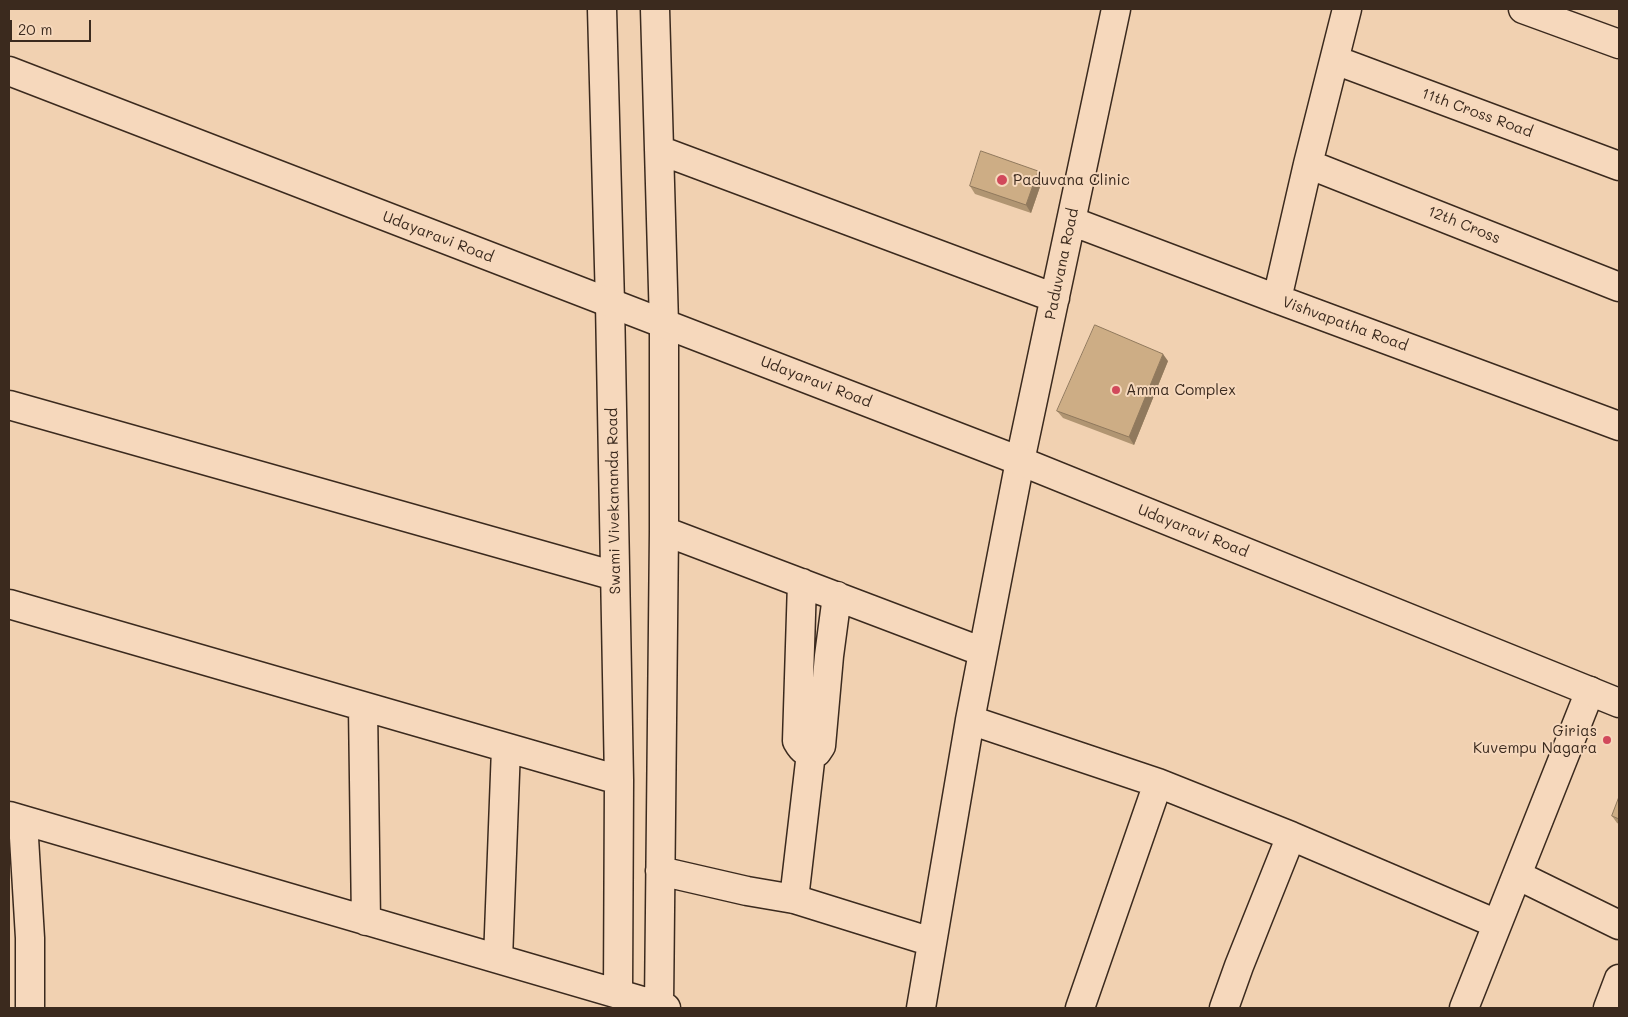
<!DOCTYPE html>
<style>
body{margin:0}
#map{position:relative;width:1628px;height:1017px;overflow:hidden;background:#f1d1b1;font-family:Mali,sans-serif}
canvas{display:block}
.frame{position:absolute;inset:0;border:10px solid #3b2a1e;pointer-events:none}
.scale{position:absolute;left:10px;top:20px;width:81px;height:22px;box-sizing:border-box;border:2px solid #3b2a1e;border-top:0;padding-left:6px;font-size:15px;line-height:18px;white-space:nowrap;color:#3b2a1e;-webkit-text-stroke:4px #f6d8bc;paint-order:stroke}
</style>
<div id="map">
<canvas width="1628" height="1017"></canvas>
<div class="frame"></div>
<div class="scale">20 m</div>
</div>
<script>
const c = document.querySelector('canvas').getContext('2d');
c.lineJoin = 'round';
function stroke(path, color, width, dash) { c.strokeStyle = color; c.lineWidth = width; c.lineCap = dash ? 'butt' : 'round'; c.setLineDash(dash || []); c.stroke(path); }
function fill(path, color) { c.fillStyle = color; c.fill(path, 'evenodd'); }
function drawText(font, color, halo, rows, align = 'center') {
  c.font = font + ' Mali,sans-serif'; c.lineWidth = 4; c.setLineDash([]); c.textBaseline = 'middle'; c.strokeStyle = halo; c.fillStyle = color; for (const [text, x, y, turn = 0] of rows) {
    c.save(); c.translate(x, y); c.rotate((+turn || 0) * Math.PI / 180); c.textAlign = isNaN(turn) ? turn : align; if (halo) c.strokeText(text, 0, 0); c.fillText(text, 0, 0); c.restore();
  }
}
const minor = new Path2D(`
 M602 9 610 303 619 780 618 994
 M655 9 664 324V531L659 1006
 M1523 9 1619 44
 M1335 60 1619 166
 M659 150 1055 298
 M1308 164 1619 287
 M1071 221 1277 299 1619 426
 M1277 299 1308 164 1347 9
 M9 405 615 576
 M664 531 983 652
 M802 583 797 741C802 750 806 754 817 752L821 746 829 656 837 596
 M9 604 619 780
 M363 707 366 921
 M970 720 1158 783 1291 836 1497 924
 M9 816 666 1008
 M23 821 30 938V1008
 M660 871 747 891 794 899 932 942
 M1517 875 1619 925
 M794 899 811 753
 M498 959 506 748
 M921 1008 970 720 1020 461 1116 9
 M1080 1008 1158 783
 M1224 1008 1239 966 1291 836
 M1464 1008 1590 691
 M1608 1008 1619 979`);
const tertiary = new Path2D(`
 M9 71 1020 461 1619 703`);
stroke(minor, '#3b2a1e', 31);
stroke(tertiary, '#3b2a1e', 31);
stroke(minor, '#f6d8bc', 28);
stroke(tertiary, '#f6d8bc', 28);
fill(new Path2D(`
 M1043 178 1031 213 975 194 970 186Z
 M1168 361 1134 445 1063 418 1057 411Z
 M1619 797V824L1617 823 1612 816Z`), '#b09572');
fill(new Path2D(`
 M1038 171 1043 178 1031 213 1026 205Z
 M1163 354 1168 361 1134 445 1129 437Z`), '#90795d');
const building = new Path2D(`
 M981 151 1038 171 1026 205 970 186Z
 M1095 325 1163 354 1129 437 1057 411Z
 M1619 797V819L1612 816Z`);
fill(building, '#cdad85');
stroke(building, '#90795d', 1);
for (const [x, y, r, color] of [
 [1002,180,6,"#d1495b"],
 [1116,390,5,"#d1495b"],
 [1607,740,5,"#d1495b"]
]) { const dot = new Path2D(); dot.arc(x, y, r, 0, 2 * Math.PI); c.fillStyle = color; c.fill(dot); stroke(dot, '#f6d8bc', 2); }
drawText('15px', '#3b2a1e', '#f6d8bc', [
 ["11th Cross Road",1477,113,20],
 ["12th Cross",1464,225,22],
 ["Udayaravi Road",438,237,21],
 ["Paduvana Road",1062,264,-78],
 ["Vishvapatha Road",1345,324,20],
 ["Udayaravi Road",816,382,21],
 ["Swami Vivekananda Road",614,501,-91],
 ["Udayaravi Road",1193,531,22]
]);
drawText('15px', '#3b2a1e', '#f6d8bc', [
 ["Paduvana Clinic",1013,180],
 ["Amma Complex",1126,390],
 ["Girias",1597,731,"right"],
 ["Kuvempu Nagara",1597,748,"right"]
], 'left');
</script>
